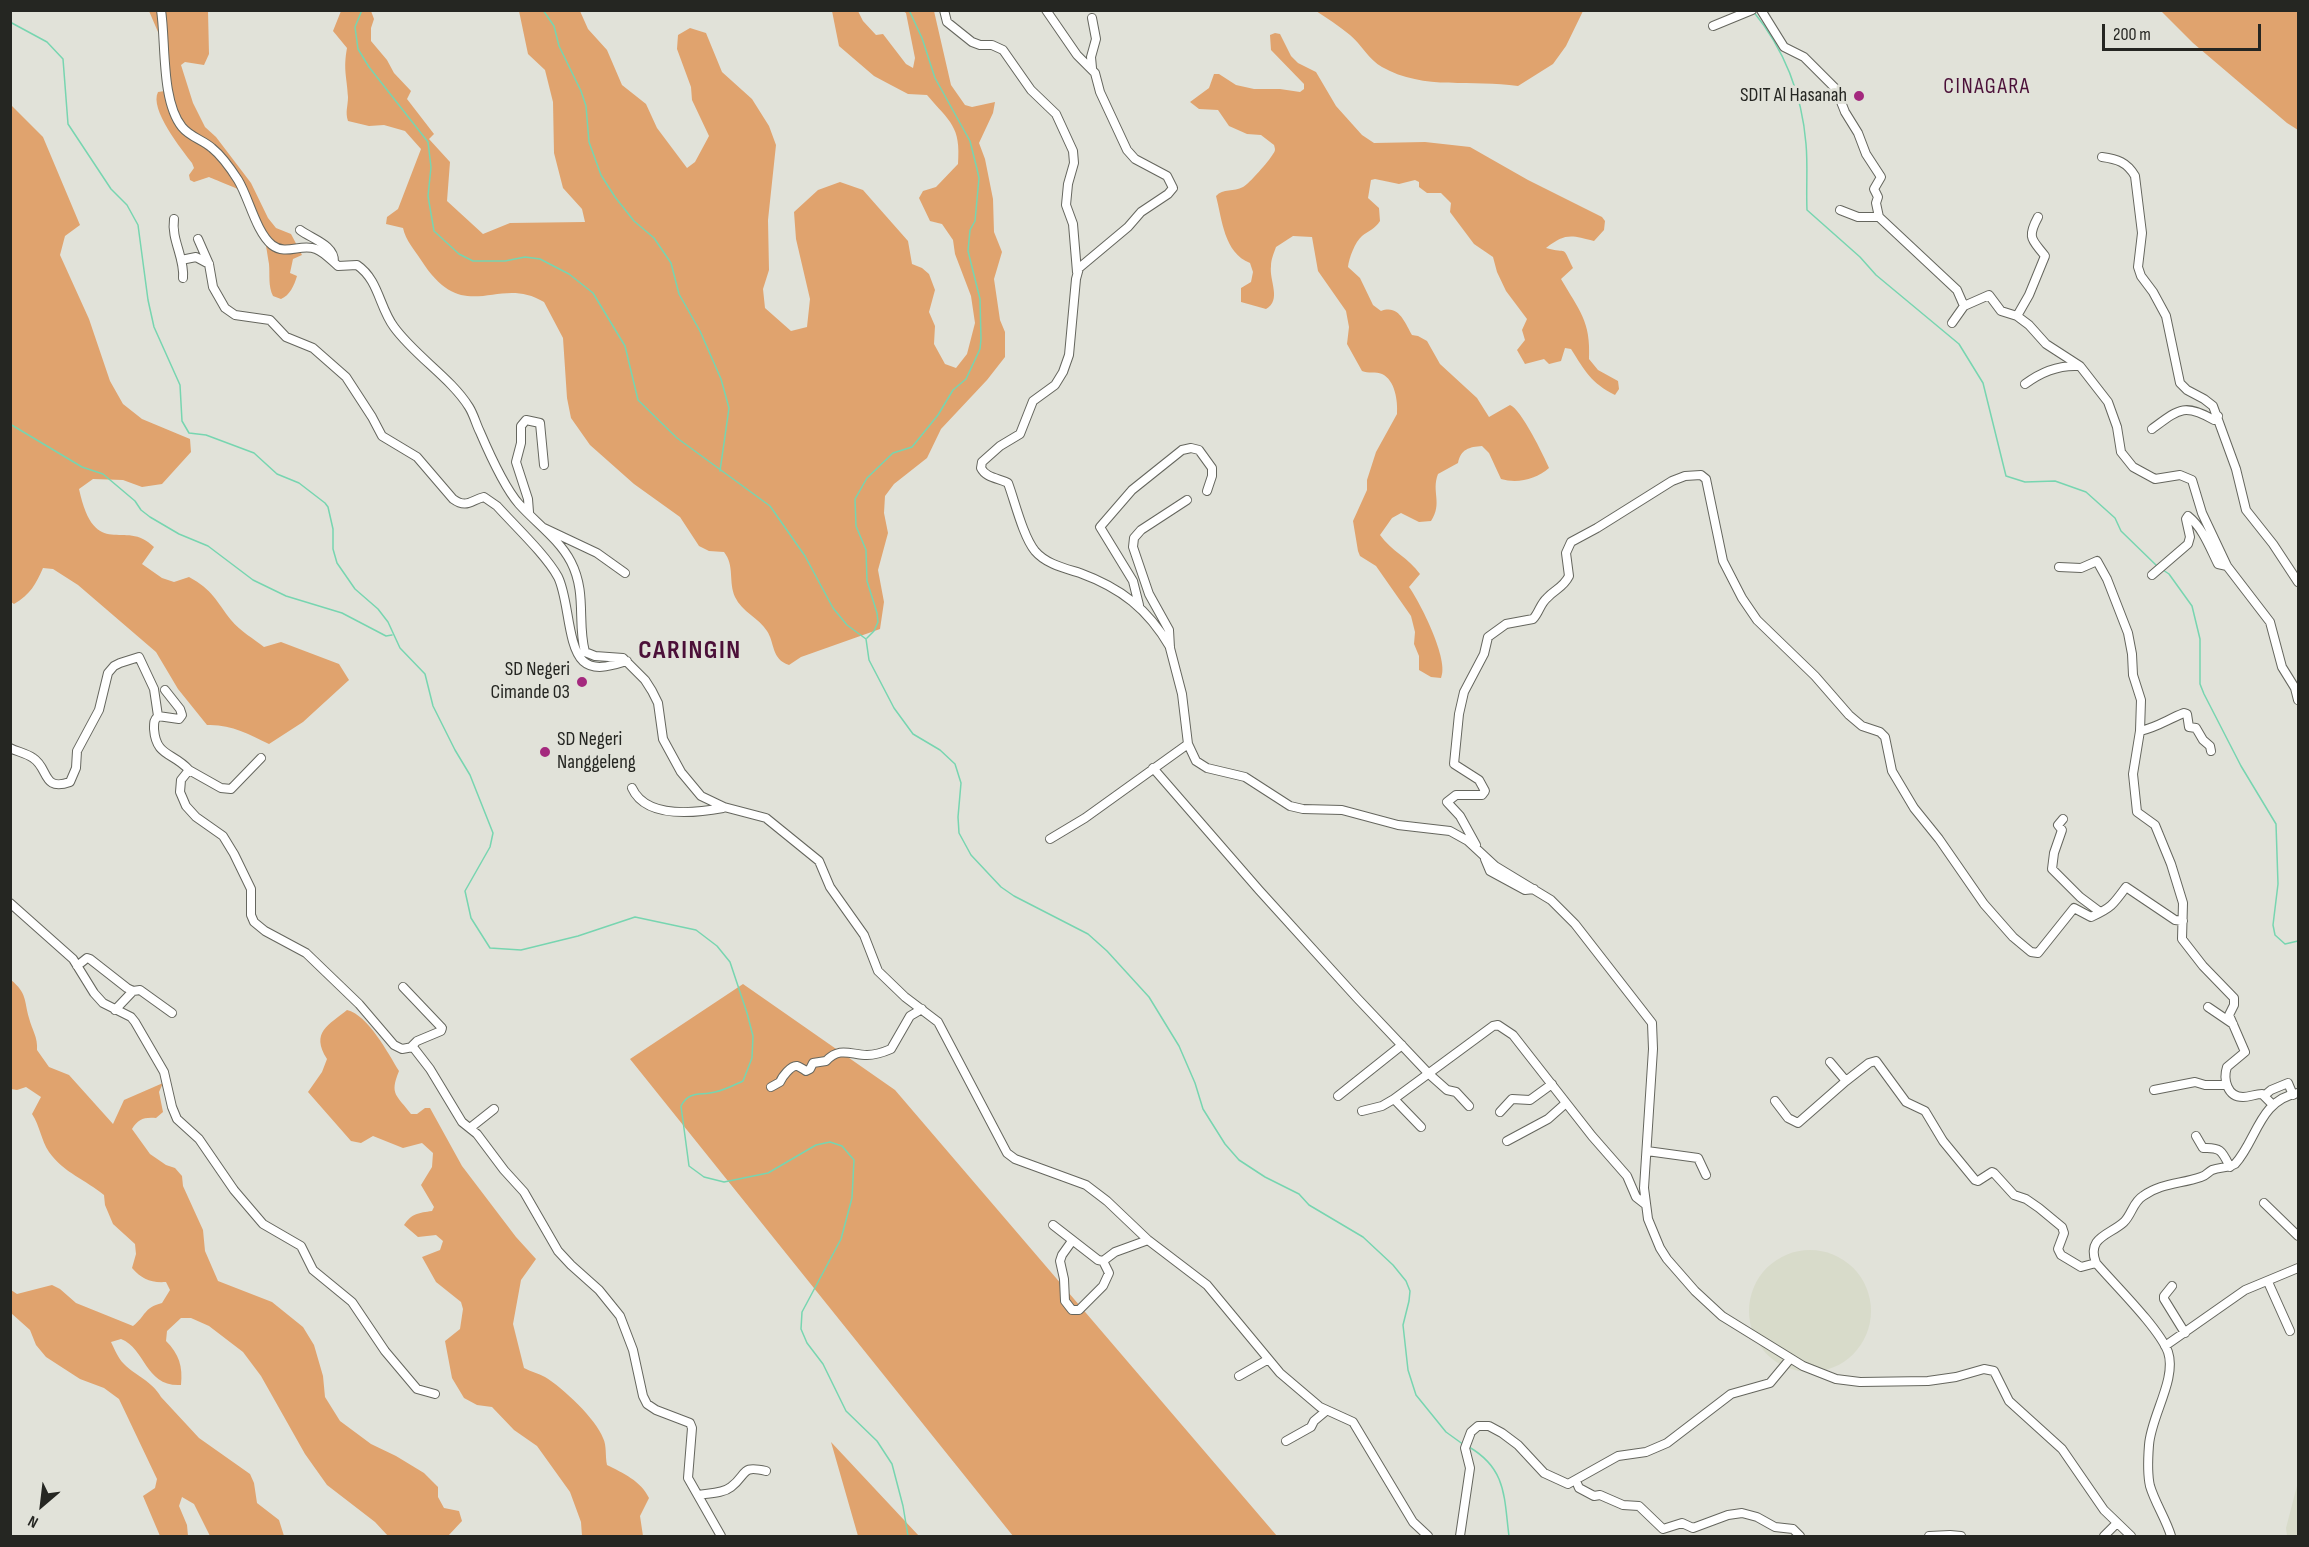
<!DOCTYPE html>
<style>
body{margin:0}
#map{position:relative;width:2309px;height:1547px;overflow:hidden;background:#e1e2d9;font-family:"Sofia Sans Condensed",sans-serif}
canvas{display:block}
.frame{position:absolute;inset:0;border:12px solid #252622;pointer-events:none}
.north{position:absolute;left:12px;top:1475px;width:60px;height:60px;-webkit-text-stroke:4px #e1e2d9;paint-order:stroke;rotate:208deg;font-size:16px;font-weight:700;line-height:24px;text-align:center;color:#252622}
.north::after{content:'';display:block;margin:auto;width:21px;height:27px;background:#252622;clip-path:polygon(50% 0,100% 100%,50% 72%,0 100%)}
.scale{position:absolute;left:2102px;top:24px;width:159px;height:27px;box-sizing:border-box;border:3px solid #252622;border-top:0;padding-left:8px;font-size:18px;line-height:21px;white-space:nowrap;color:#252622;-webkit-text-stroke:4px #e1e2d9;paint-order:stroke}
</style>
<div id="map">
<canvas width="2309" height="1547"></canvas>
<div class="frame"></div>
<div class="north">N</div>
<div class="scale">200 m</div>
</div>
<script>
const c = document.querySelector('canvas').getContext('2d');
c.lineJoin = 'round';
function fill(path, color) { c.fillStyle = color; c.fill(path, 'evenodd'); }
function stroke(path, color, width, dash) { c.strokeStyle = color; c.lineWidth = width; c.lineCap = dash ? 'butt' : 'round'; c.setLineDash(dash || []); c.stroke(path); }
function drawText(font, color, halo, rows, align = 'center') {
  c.font = font + ' "Sofia Sans Condensed",sans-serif'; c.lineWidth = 6; c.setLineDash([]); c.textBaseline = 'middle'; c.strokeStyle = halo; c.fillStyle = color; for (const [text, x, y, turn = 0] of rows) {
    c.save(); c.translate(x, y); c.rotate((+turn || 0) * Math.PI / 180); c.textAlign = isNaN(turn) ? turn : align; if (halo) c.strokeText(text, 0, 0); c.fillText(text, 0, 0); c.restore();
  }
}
fill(new Path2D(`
 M1749 1311a61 61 0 1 1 122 0a61 61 0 1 1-122 0Z
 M2298 1482V1536H2287L2286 1528Z`), '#d8dbca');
fill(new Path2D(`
 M1499 10 1583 11 1566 46 1553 64 1518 86C1473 79 1424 91 1382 67 1369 60 1361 44 1350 35 1339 26 1327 18 1316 11Z
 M149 11H208L209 54 204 65 185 62 181 65 193 103 205 127 216 137 251 183 268 218 276 228 291 234 302 255 293 259 290 273 297 276C294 286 290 295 281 299L273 296C268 286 270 275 269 264 266 244 261 210 247 194 244 191 216 180 209 177L194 182 190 180 189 175 194 168 192 163C182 150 149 109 158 92L165 91 167 53Z
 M341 11H371L374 19 371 28V41L387 60 394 73 411 91 407 99 434 134 429 139 450 162 447 201 483 234 510 223 585 222 582 209 563 188 554 153 553 102 545 70 528 54 519 11H580L588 29 607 50 622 85 646 104 657 128 687 168 695 162 709 136 692 100 691 87 677 49 678 35 690 28 706 33 722 72 752 99 769 126 776 145 768 220 769 270 763 289 765 308 791 331 807 327 810 299 796 239 794 212 818 190 840 182 863 190 908 241 912 264 922 268 929 274 935 290 929 312 935 326 934 344 945 364 956 368 967 354 975 323 971 296 955 254 953 240 942 224 930 221 919 198 923 191 936 187 958 164C961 126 950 122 927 95L908 94 889 84 874 76 839 46 832 11H858L863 21 876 35 883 34 906 64 913 68 915 58 906 13 903 11H934L951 85 965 105 972 107 995 102 993 113 979 143 985 159 993 199 994 232 1002 252 994 279 1000 320 1005 332V357L987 380 941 429 927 458 894 484 885 496 884 513 888 533 878 570 884 602 880 629 801 657 789 665C771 659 775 643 767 631 759 618 742 612 735 597 728 582 735 566 724 552L709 551 699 546 680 517 634 484 590 445 571 418 567 398 563 338 544 302C497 273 465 329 421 260 414 249 406 241 403 228L386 224 387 217 398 209 421 149 405 131 384 125 369 126 348 121C345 112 348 106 348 97 347 77 343 70 347 48L333 31Z
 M2161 11H2298V130L2287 123 2193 43Z
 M1275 33 1280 34 1291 56 1298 63 1316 72 1336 106 1362 135 1374 143 1425 142 1470 147 1528 180 1602 217 1605 221 1604 230 1594 241C1571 235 1565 233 1546 248 1569 255 1561 243 1573 268L1561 279C1579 310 1591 321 1589 359L1598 370 1618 381 1619 389 1615 395C1591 383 1585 371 1571 349L1565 348 1561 361 1549 364 1544 359 1525 364 1517 350 1525 340 1522 330 1527 319 1506 291 1497 272 1493 257 1474 244 1450 212 1451 203 1441 193H1427L1419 187V182L1415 180 1399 184 1375 179 1371 180 1368 198 1379 208 1380 221C1375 229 1368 231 1362 236 1355 242 1349 258 1348 267L1360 278 1373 305 1381 311C1399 304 1405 323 1412 335L1418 336 1427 341 1440 364 1477 398 1489 417 1510 405C1521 409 1544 456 1549 468 1536 479 1518 484 1501 479L1489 453 1482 446C1469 447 1461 449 1458 463L1438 474C1431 492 1443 503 1431 521L1419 522 1401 513 1392 518 1380 535C1391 551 1409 558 1420 574L1409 587C1420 602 1450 661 1441 678L1431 677 1419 670V656L1414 644 1415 632 1411 616 1376 566 1360 556 1358 551 1353 521 1367 490V480L1376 452 1397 414C1398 401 1395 380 1382 374 1376 371 1368 374 1362 371L1347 344 1349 327 1346 311 1318 271 1312 237 1293 236 1276 247C1274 253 1271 259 1271 266 1269 281 1282 300 1266 309L1241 302V288L1251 282 1253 272 1250 263C1224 253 1222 219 1216 196 1223 188 1234 192 1243 187 1249 184 1269 161 1273 154 1276 150 1275 149 1274 145L1261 135 1247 134 1229 126 1218 110 1199 109 1190 102 1209 88 1214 74H1219L1236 85 1254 89H1280L1300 92 1304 89V84L1271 50 1270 35Z
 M10 104 43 137 80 225 65 236 60 255 89 319 110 381 123 404 142 419 190 439 191 452 162 484 142 487 123 480 93 479 79 489C95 563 125 517 154 547L142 564 162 578 174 582 189 577C213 590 216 601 231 620 240 631 254 639 264 647L281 642 339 664 349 680 303 722 269 744C248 734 231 724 207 725L178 689 156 652 78 585 53 569 43 568C36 584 30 595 14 604L11 602Z
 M11 980C27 993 24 1000 29 1018 32 1030 38 1037 37 1050L49 1067 69 1075 113 1124 124 1100 163 1083 159 1092 163 1112 156 1118C144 1117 138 1119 132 1129L150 1154 166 1165 175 1168 182 1176 183 1186 203 1230 205 1251 218 1281 272 1302 303 1327 314 1345 323 1376 325 1397 340 1421 371 1444 396 1456 424 1473 438 1487V1497L444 1508 459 1511 462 1521 448 1536H388L375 1522 327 1485 305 1454 261 1376 243 1352 209 1326 191 1318H181L167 1331 166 1341C179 1354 183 1366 181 1385 145 1387 146 1349 121 1339L111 1342C115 1350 118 1358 124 1364 136 1376 152 1381 161 1397L199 1438 250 1474 254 1483 257 1503 279 1520 284 1536H210L194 1504 182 1497 179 1506 187 1525 188 1536H160L143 1496 155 1488 157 1479 119 1399 104 1388 80 1379 46 1357 36 1345 30 1330 11 1313V1290L17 1294 52 1285 60 1289 76 1303 133 1326C146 1316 143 1308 162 1303L170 1290 166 1282C150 1283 142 1279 132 1268L136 1254 135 1244 113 1224 105 1205 104 1195C86 1180 64 1173 49 1152 41 1140 40 1126 32 1114L41 1097 26 1087 17 1090 11 1089Z
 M743 984 895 1090 1277 1536H1013L630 1059Z
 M347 1010C368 1015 388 1053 399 1071 389 1095 397 1095 411 1114H417L425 1108H430L462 1166 516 1237 536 1259 521 1280 513 1324 524 1368C531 1372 538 1373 545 1377 563 1388 596 1419 603 1438 607 1446 605 1456 607 1465 623 1473 641 1481 649 1498L640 1516 643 1536H582L581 1522 570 1492 537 1446 514 1430 492 1407 477 1405 464 1398 452 1378 445 1341 460 1329 463 1309 461 1302 436 1282 422 1257 440 1250 443 1241 436 1235 418 1237 404 1225C412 1213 419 1213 432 1211L434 1207 421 1185 432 1167 433 1153 422 1143 403 1148 373 1136 361 1143 351 1141 308 1092 322 1072 327 1059C310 1032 329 1025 347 1010Z
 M831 1442 919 1536H858Z`), '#e0a36e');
stroke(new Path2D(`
 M362 10 355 27 358 49 369 67 428 142 431 167 428 196 434 231 459 254 473 261H505L525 257 540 259 569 274 593 293 625 346 638 400 677 438 770 506 805 556 833 608 847 625 866 639 869 660 894 708 913 734 940 750 955 764 961 783 958 817 959 833 971 855 1001 887 1014 896 1088 934 1107 951 1149 997 1179 1046 1195 1083 1203 1109 1225 1144 1239 1160 1265 1177 1299 1194 1309 1205 1363 1237 1393 1265 1406 1281 1410 1291 1409 1301 1403 1325 1408 1370 1416 1395 1446 1432 1464 1445
 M543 10 554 26 559 46 581 91 586 106 589 142 601 175 615 197 634 221 654 238 671 263 679 294 700 331 721 379 729 408 720 471
 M1753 11C1784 49 1802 95 1806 144 1808 165 1806 188 1807 210L1860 257 1876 275 1959 344 1983 383 2006 476 2025 482 2055 481 2086 492 2115 518 2121 531 2157 566
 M10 22 47 42 63 59 68 124 111 189 127 205 138 225 148 300 154 327 180 385 182 421 189 433 206 435 254 453 277 474 299 483 325 503 328 507 333 529V549L337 563 355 589 378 609 388 622 400 648 425 674 433 706 455 750 470 775 493 833 490 847 465 891 471 918 490 948 521 950 578 936 635 917 696 930 717 946 730 962 747 1013 753 1036 752 1058 743 1081C734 1085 725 1090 715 1092 701 1096 689 1090 681 1106L689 1166 704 1177 724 1182 768 1173 816 1145 830 1142 842 1146 854 1160 852 1198 841 1239 802 1312 801 1329 807 1343 823 1364 846 1411 877 1441 892 1464 903 1506 908 1536
 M10 424 82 467 103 474 135 501 141 510 150 517 179 534 208 546 253 580 286 596 342 613 386 636 392 635
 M2163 570 2169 574 2192 606 2200 639V684L2204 694 2241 766 2276 824 2278 884 2273 925 2275 935 2285 944 2298 941
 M867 638 874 631 878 622 877 613 867 581 866 550 856 526 855 499 867 478 893 453 912 447 938 415 953 390 966 379 980 349 981 339 980 299 968 251 970 230 975 221 979 178 977 169 970 141 935 78 922 38 909 10
 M1469 1447C1507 1469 1504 1498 1509 1536`), '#77d5b0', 1.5);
const minor = new Path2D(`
 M161 10C166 42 161 101 182 127 190 137 203 140 212 148 222 156 231 169 238 180 249 198 256 232 272 245 286 256 301 243 316 249 324 252 331 260 338 266L357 265C379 280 379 307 394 327 415 356 451 378 469 407 474 415 476 424 480 432 489 453 504 487 519 504 536 523 559 539 571 562 587 593 577 623 585 652L595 656 623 658 645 680 652 691 658 703 663 739 681 772 701 796 724 807 766 818 819 861 830 887 864 935 878 971 905 997 938 1022 1007 1153 1015 1159 1086 1185 1107 1201 1148 1240 1207 1285 1280 1373 1320 1407 1353 1422 1413 1522 1428 1536
 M944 10 947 22 972 42 980 45H992L1003 50 1031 90 1056 114 1073 151 1074 163 1068 184 1066 205 1073 224 1077 272
 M1046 10 1077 55 1095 73 1100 92 1127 150 1135 159 1167 176 1173 188 1168 194 1141 212 1128 227 1079 268 1076 279 1069 355 1063 372 1055 385 1033 401 1020 434 1000 446 982 462 981 468C986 478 998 478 1008 483 1015 502 1023 536 1035 551 1046 564 1064 568 1080 573 1121 588 1148 609 1170 647
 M1761 10 1784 47 1804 57 1836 89 1845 112 1858 133 1866 154 1881 177 1874 189 1878 197 1876 203 1879 217 1957 290 1964 306 1989 295 2001 311 2017 316 2029 325 2046 344 2080 366 2108 402 2117 427 2121 452 2133 467 2155 479 2180 475 2192 480 2202 513 2227 566 2270 622 2282 667 2295 688 2298 700
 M1713 26 1752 10
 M1092 68 1091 57 1096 39 1092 18
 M2102 157C2117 159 2127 162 2135 176L2142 233 2138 267 2141 276 2153 292 2166 316 2180 383 2187 390 2204 399 2213 406 2236 469 2246 510 2273 544 2298 582
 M1840 210 1858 217H1879
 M174 219C171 240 185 258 183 278
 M300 230C312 239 335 245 334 262
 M198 239 209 264 213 287 225 308 235 315 270 320 286 337 313 348 346 377 372 417 382 436 417 457 453 499C467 509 471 500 484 497L497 506C514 525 546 555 558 577 569 599 567 645 583 661 595 672 613 665 627 661
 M181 260 196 257 209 264
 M2017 316 2029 295 2045 256C2033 240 2026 239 2038 217
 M1952 323 1964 306
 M2025 384C2041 372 2058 365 2078 366
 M2152 429C2179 409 2184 403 2214 420L2218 416
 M1187 500 1141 530 1134 538 1133 547 1149 594 1169 630 1170 648 1182 694 1188 744 1196 761 1207 768 1245 777 1290 806 1303 809 1342 810 1398 825 1450 831 1468 841 1495 866 1551 900 1575 924 1652 1023 1653 1049 1644 1188 1648 1219 1660 1248 1667 1259 1695 1291 1722 1316 1803 1366 1836 1379 1860 1382 1928 1381 1956 1377 1984 1369 1994 1371 2009 1401 2062 1449 2104 1510 2131 1536
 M529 512 528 499 516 462 521 443V426L526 420 540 423 544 465
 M544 528 597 553 625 573
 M2059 567 2081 568 2097 561 2107 579 2128 633 2132 654 2133 675 2141 700 2140 731 2133 774 2137 812 2155 825 2171 864 2183 903 2182 939 2203 966 2234 998V1005L2229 1015 2245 1052 2227 1067C2223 1079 2227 1097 2243 1097 2250 1097 2255 1094 2262 1094L2273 1105
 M2152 575 2188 544 2190 537 2186 519 2188 516C2203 528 2210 548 2218 564L2227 566
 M1139 605 1133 581 1100 527 1132 490 1182 450 1191 448 1199 450 1212 468V476L1207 491
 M165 690 180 709 182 715 179 719 158 716C154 720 154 722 154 729 156 757 173 752 189 770L181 780 180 792 186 806 196 817 223 836 234 854 251 889V915L254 922 265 931 306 953 359 1004 394 1045 402 1049 413 1047 430 1069 462 1122 477 1134 504 1170 524 1192 558 1251 571 1265 599 1290 620 1316 633 1350 643 1396 647 1404 656 1410 690 1423 692 1428 688 1478 721 1536
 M2140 731C2158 727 2168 719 2184 713L2187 714 2189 727 2196 728 2203 740 2210 746 2211 751
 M10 748C18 752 26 753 33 758 49 768 42 792 70 782L76 768 77 751 99 710 108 673 114 666 120 663 139 657 154 689 158 716
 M1153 768 1259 890 1357 998 1429 1074 1447 1090 1456 1092 1469 1106
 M189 770 221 788 231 789 261 758
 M632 788C646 819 696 813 723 808
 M2063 819 2058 825 2062 830 2054 853 2052 869 2080 897 2100 912
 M1050 839 1085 818 1188 744
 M1476 845 1460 816 1447 802 1456 795H1482L1485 791 1479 780 1454 764 1459 714 1464 692 1484 654 1488 637 1506 624 1533 619C1539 613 1540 604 1547 598 1555 589 1563 588 1569 576L1566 553 1571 542 1597 528 1672 481 1685 476 1701 475 1706 479 1723 561 1742 598 1757 620 1815 676 1849 715 1862 726 1880 732 1885 737 1892 771 1914 808 1939 839 1984 904 2013 937 2031 952 2038 953 2074 908 2091 917C2111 908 2113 905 2126 887L2175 920 2183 921
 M1485 859 1490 871 1525 890 1534 889
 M10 903 73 959 94 993 103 1003 131 1017 135 1022 164 1072 172 1107 177 1119 199 1139 234 1190 263 1224 301 1246 313 1270 352 1302 385 1351 417 1389 435 1394
 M77 966 87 958 90 959 127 988 133 991 140 990 172 1013
 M403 987 442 1028 441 1031 417 1041 412 1046
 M2208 1007 2233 1024
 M115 1010 133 991
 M1830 1062 1846 1081 1869 1063 1876 1061 1906 1102 1925 1111 1943 1141 1975 1180 1978 1181 1992 1172 1994 1173 2014 1195 2026 1199 2039 1208 2062 1227 2064 1233 2058 1249 2061 1255 2081 1267 2096 1263
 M771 1087 780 1082C782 1077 791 1065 797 1066 800 1067 803 1069 806 1071L810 1069 813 1063 826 1061C840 1046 851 1055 867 1055 876 1055 884 1052 891 1049L910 1016 922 1009
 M2154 1090 2195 1082 2205 1085H2226
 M2265 1095 2271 1090 2288 1083 2293 1095
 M1338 1096 1402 1045
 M1394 1099 1421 1127
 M1775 1101 1788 1118 1798 1123 1846 1081
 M1362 1111 1382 1106 1394 1099 1493 1026 1498 1025 1513 1035 1592 1136 1627 1176 1636 1197 1645 1204
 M1500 1112 1512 1099 1530 1100 1552 1084
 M470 1128 494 1109
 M2196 1136 2203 1148C2221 1147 2222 1151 2230 1167
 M1507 1141 1548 1119 1566 1103
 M1647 1151 1698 1158 1706 1175
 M2264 1203 2298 1236
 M1053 1225 1098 1260 1103 1261 1115 1252 1148 1240
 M1072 1241 1062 1255 1060 1261 1064 1279 1065 1301 1072 1310H1079L1103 1286 1109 1273 1103 1261
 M2268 1282 2290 1331
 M2172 1286 2164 1296V1299L2185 1333
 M2165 1346 2245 1290 2298 1268
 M1239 1376 1267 1360
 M1286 1441 1311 1427 1314 1421 1326 1411
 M1576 1481 1579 1488 1594 1496 1600 1495 1623 1505 1639 1506 1663 1529 1682 1523 1693 1528 1728 1515 1742 1513 1757 1517 1775 1527 1793 1529 1800 1536
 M698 1495C709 1493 722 1494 731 1487 748 1474 740 1465 766 1471
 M1460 1536 1470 1468 1465 1448 1471 1432 1478 1426H1489L1502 1433 1518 1445 1544 1473 1568 1484 1618 1456 1646 1452 1667 1443 1731 1394 1770 1383 1790 1359
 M1929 1536 1950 1535 1961 1536
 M2104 1536 2117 1523
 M2171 1536C2166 1519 2155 1503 2150 1486 2147 1473 2148 1458 2149 1445 2151 1416 2177 1379 2168 1352 2159 1328 2114 1284 2096 1263 2086 1237 2110 1235 2124 1222 2132 1214 2133 1202 2143 1196 2161 1183 2181 1184 2201 1177 2206 1176 2208 1172 2212 1170 2220 1167 2228 1168 2235 1164 2257 1140 2259 1100 2298 1093`);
stroke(minor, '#65665e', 10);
stroke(minor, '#fff', 8);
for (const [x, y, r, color] of [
 [1859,96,6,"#a4297e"],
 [582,682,6,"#a4297e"],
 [545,752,6,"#a4297e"]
]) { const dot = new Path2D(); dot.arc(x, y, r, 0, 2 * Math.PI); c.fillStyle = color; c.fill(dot); stroke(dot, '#e1e2d9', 2); }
drawText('20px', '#252622', '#e1e2d9', [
 ["SDIT Al Hasanah",1847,96],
 ["SD Negeri",570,670],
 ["Cimande 03",570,693],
 ["SD Negeri",557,740,"left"],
 ["Nanggeleng",557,763,"left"]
], 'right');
c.letterSpacing = '1.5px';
drawText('22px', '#4b1038', '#e1e2d9', [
 ["CINAGARA",1987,87]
]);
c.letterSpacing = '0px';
c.letterSpacing = '1.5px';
drawText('bold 26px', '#4b1038', '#e1e2d9', [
 ["CARINGIN",690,651]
]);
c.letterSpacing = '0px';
</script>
